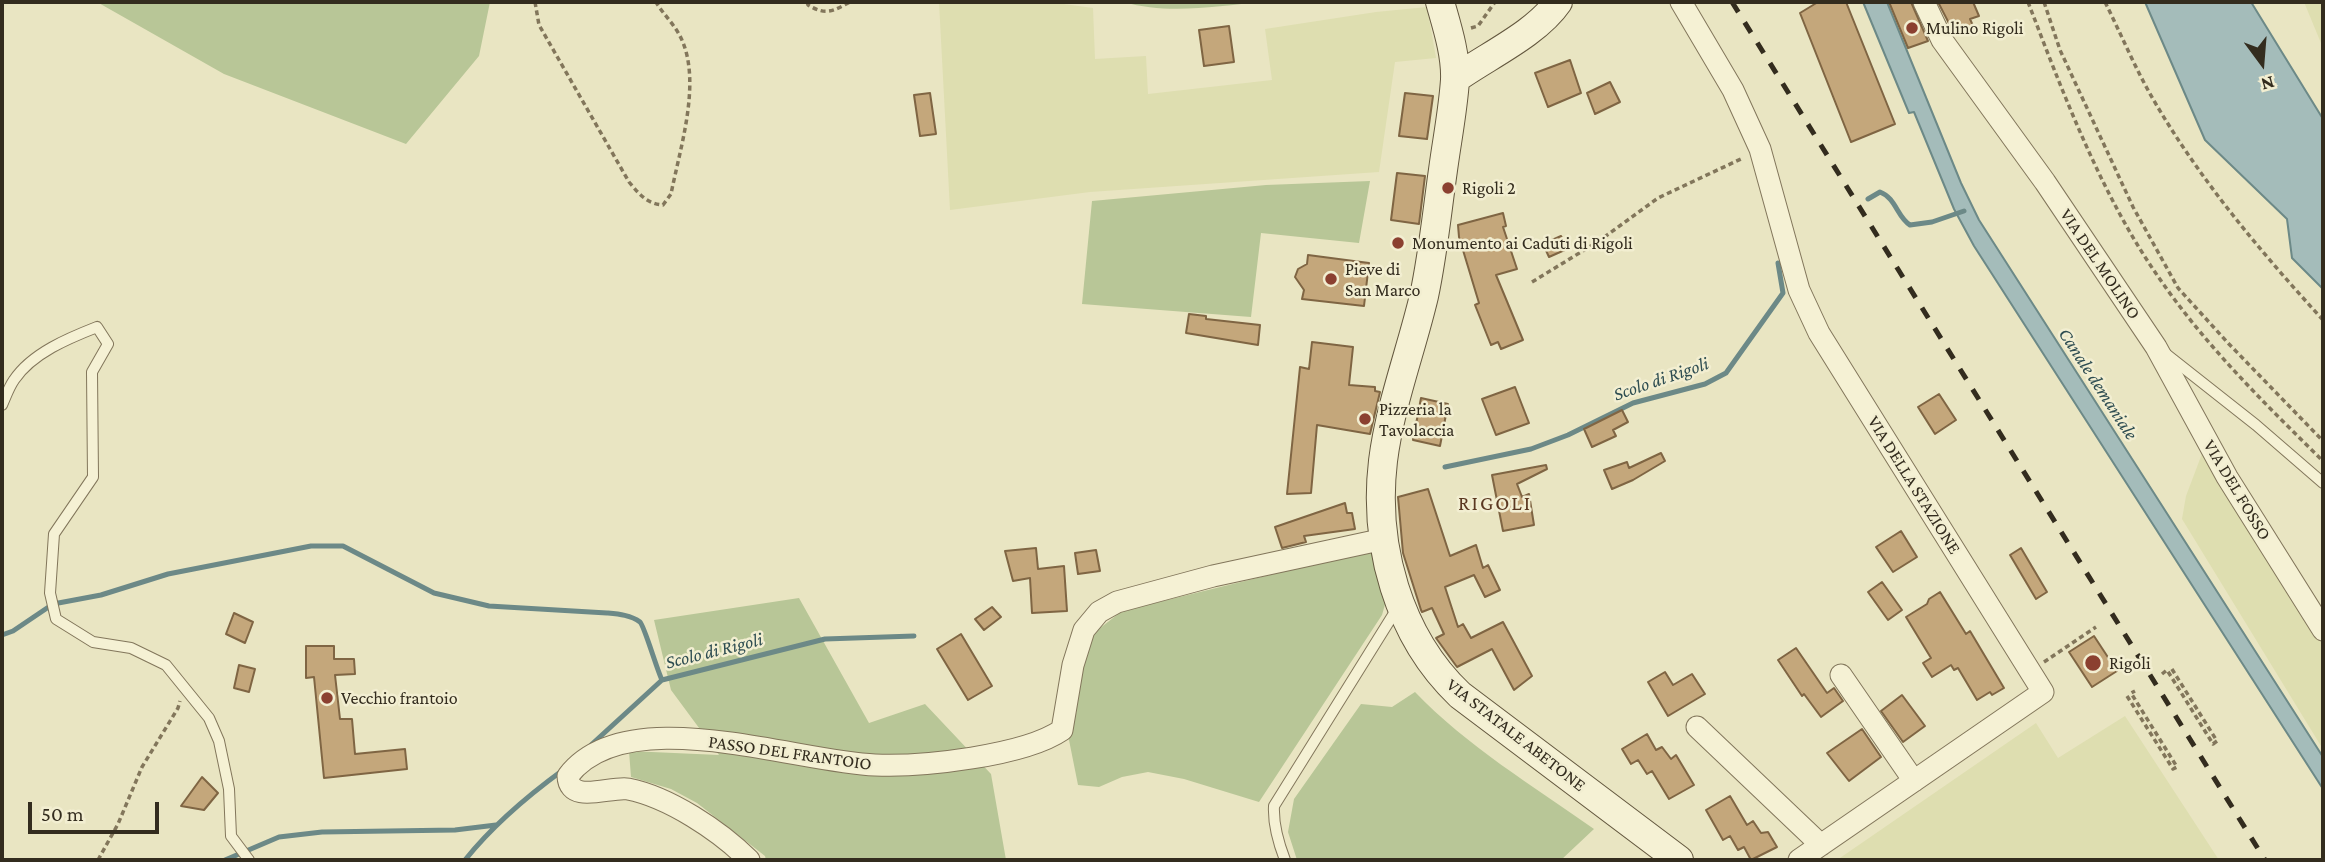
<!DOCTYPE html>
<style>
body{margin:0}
#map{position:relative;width:2325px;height:862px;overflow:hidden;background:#e9e5c2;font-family:"Crimson Pro",serif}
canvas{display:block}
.frame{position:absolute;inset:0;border:4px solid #332c1e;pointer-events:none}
.north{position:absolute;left:2227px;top:28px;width:70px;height:70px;-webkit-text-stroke:5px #f2eed1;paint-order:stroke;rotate:164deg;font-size:19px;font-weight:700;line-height:28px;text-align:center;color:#332c1e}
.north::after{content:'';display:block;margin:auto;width:24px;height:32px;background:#332c1e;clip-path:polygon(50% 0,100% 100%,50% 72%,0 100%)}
.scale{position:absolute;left:28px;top:802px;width:131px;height:32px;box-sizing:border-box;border:4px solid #332c1e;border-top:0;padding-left:9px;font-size:21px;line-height:24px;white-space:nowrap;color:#332c1e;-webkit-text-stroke:5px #f2eed1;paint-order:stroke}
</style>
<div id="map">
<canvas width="2325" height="862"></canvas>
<div class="frame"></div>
<div class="north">N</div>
<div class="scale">50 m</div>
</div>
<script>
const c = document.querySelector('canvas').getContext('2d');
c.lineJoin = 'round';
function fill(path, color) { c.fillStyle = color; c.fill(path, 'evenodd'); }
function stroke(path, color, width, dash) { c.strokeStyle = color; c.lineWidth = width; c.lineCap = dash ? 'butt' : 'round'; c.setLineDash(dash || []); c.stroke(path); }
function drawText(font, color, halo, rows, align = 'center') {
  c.font = font + ' "Crimson Pro",serif'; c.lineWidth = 5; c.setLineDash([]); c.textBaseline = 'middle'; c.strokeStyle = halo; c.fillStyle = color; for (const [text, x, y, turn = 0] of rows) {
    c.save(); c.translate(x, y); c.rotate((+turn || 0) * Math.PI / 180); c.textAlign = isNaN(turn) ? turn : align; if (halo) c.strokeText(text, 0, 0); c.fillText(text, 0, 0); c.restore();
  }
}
fill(new Path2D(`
 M939 2H1049L1093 8 1095 59 1146 56 1148 94 1272 80 1265 29 1376 12 1427 7 1436 58 1395 62 1379 172 1090 192 950 210Z
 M2304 2H2323V48Z
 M2203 451 2323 645V744L2321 746 2182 519 2186 496Z
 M2125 716 2219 860H1837L2036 723 2058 758Z`), '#dedeb0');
fill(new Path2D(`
 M97 2H490L479 56 406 144 224 74Z
 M1124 2H1262C1218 6 1167 15 1124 2Z
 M1370 181 1359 243 1261 233 1251 317 1082 304 1092 201 1266 185Z
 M1372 550 1386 601 1382 615 1259 802 1184 779 1148 772 1122 777 1099 787 1078 785 1068 735 1076 714 1086 639 1122 611Z
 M799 598 869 723 925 704 991 774 1006 860H766L765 856 697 803 671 789 631 777 629 751 719 755 671 690 654 620Z
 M1415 692C1467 746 1533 786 1594 829L1561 860H1297L1288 832 1294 799 1361 704 1392 707Z`), '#b8c697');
const water = new Path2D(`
 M1863 2H1887L1961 183 1979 220 2323 757V789L1974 246 1954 209 1914 112 1909 113Z
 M2145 2H2251L2323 119V289L2292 258 2287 219 2205 140Z`);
fill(water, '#a4bcba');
stroke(water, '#6c8987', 2);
stroke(new Path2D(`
 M1868 199 1880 192C1896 198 1897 217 1910 225L1932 222 1964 211
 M1445 467 1531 449 1568 435 1633 403 1705 384 1726 373 1783 293 1778 263
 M2 635 13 631 53 604 101 595 168 574 311 546H343L434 593 489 606 607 613C618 614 631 615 640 622 644 625 657 670 662 680
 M591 745 662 680 825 639 914 636
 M225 860 279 837 322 832 455 830 496 825
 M465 860C493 825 526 797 563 770`), '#6c8987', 5);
const building = new Path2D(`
 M1818 2H1846L1895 124 1851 142 1800 13Z
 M1889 2H1911L1928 41 1908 48Z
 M1938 2H1973L1979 16 1970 19 1974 28 1955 35Z
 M1229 26 1234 62 1204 66 1199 30Z
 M1570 60 1581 93 1548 107 1535 73Z
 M1610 82 1620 102 1595 114 1587 93Z
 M930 93 936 134 920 136 914 95Z
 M1405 93 1433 96 1427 139 1399 136Z
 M1397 173 1425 176 1419 224 1391 220Z
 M1503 213 1506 226 1503 227 1517 269 1496 275 1523 340 1501 349 1498 342 1491 345 1475 305 1479 303 1459 237 1458 225Z
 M1561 236 1567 249 1549 257 1543 244Z
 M1308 255 1369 263 1364 306 1302 299 1304 290 1295 277 1298 269 1307 264Z
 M1189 314 1206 316V319L1260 325 1258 345 1186 333Z
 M1312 342 1353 347 1349 385 1375 387V391L1380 392 1370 434 1317 425 1311 493 1287 494 1300 367 1309 369Z
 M1515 387 1529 423 1496 435 1482 399Z
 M1939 394 1956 420 1935 434 1918 407Z
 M1421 398 1448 404 1440 446 1413 440Z
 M1622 410 1628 422 1613 430 1616 436 1592 447 1584 429Z
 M1661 453 1665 461 1633 480 1612 489 1604 470 1627 462 1629 468Z
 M1546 465 1547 469 1517 484 1522 497 1529 494 1534 525 1503 531 1492 475Z
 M1428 489 1450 556 1476 545 1483 568 1488 565 1500 590 1485 597 1474 575 1445 587 1458 627 1463 624 1471 638 1503 622 1532 676 1514 690 1492 649 1457 667 1436 638 1444 634 1432 608 1422 612 1421 610 1403 553 1398 497Z
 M1345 503 1347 513H1352L1355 529 1304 536 1306 542 1282 548 1275 527Z
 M1901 531 1917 557 1893 572 1876 547Z
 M1036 548 1038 569 1064 566 1067 611 1032 613 1030 578 1013 581 1005 551Z
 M2021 548 2047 592 2036 599 2010 555Z
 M1096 550 1100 571 1078 574 1075 553Z
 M1882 582 1902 610 1888 620 1868 592Z
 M1940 592 1966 634 1970 631 2004 688 1992 695 1990 692 1977 700 1958 668 1954 670 1951 665 1932 677 1923 663 1931 658 1906 617 1927 604 1929 599Z
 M992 607 1001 617 984 630 975 619Z
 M234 613 253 622 245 643 226 634Z
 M961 634 992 686 968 700 937 649Z
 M2094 636 2117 671 2092 687 2069 652Z
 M306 646H334V659H354L355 674 335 675 340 719H352L355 754 405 749 407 769 324 778 314 677 306 678Z
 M1796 648 1827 693 1834 688 1843 701 1821 717 1804 694 1802 696 1778 660Z
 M239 665 255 669 249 692 234 688Z
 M1665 672 1673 685 1692 674 1705 694 1668 716 1648 682Z
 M1902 695 1925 726 1903 742 1881 711Z
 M1862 729 1881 757 1849 781 1827 753Z
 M1647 734 1656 750 1662 747 1671 759 1676 755 1694 785 1669 799 1652 771 1647 774 1638 760 1631 764 1622 749Z
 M202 777 218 793 204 810 181 806Z
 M1730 796 1747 825 1753 821 1761 833 1768 832 1777 847 1751 860 1744 847 1738 850 1730 836 1723 840 1706 810Z`);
fill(building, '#c4a77b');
stroke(building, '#7f6543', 2);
const lane = new Path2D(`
 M2166 354 2256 425 2323 483
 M2 405C6 396 9 387 14 380 32 353 69 338 97 327L108 344 92 372 93 477 54 534 50 593 56 619 93 642 131 648 166 665 209 718 219 741 229 789 231 836 249 860
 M1285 860C1278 842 1273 825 1274 806L1398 607`);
const street = new Path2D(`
 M1681 2 1733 90 1760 149 1799 290 1819 333 2043 692 1799 860
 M1924 2 1942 40 2045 182 2156 347 2227 477 2323 630
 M1841 675 1914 781
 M1697 727 1821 845
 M749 860C720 831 669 797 628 789 610 786 569 805 568 776 626 700 794 762 875 765 922 767 1024 756 1062 730L1073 665 1084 630 1099 612 1117 602 1213 576 1384 539`);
const secondary = new Path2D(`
 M1440 2C1447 27 1456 54 1455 80 1453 110 1447 140 1443 170 1437 212 1433 254 1424 296 1411 351 1390 405 1383 461 1373 545 1398 636 1460 695L1679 860
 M1455 79C1487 56 1536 34 1558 2`);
stroke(lane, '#82765b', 12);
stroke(street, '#82765b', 23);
stroke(secondary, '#63573e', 30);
stroke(new Path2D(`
 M535 2 539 25 629 182C639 194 647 204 663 205L671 194C680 148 702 82 681 38 675 25 663 14 656 2
 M807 2 808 5C826 16 833 11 850 2
 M2028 2C2063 93 2101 194 2157 275 2204 344 2264 403 2323 461
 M2044 2 2060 50 2133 207 2178 288 2228 343 2323 441
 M2105 2C2121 34 2135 68 2153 99 2200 180 2260 251 2323 320
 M1471 28 1478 26 1495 2
 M1532 282 1599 241 1658 198 1743 158
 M2044 662 2096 627
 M2162 674 2167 670 2213 744 2217 741 2170 666
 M2127 696 2173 769 2177 767 2131 693 2135 691
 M98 860 118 824 142 767 178 708 180 701`), '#82765b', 3.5, [5, 3.5]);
stroke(lane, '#f5f1d4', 10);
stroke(street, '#f5f1d4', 21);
stroke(secondary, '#f5f1d4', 28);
stroke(new Path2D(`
 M1732 2 2265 860`), '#332c1e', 5, [12, 12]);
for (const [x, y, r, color] of [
 [1912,28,7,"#8b4030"],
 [1448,188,7,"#8b4030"],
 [1398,243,7,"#8b4030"],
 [1331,279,7,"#8b4030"],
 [1365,419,7,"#8b4030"],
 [2093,663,9,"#8b4030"],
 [327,698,7,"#8b4030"]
]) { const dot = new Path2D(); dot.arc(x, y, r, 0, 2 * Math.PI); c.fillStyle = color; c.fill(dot); stroke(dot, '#f2eed1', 2.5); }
drawText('18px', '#332c1e', '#f2eed1', [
 ["Mulino Rigoli",1926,28],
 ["Rigoli 2",1462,188],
 ["Monumento ai Caduti di Rigoli",1412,243],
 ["Pieve di",1345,269],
 ["San Marco",1345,290],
 ["Pizzeria la",1379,409],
 ["Tavolaccia",1379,430],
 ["Rigoli",2109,663],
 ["Vecchio frantoio",341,698]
], 'left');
drawText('18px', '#332c1e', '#f2eed1', [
 ["VIA DEL MOLINO",2100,264,56],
 ["VIA DELLA STAZIONE",1914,485,58],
 ["VIA DEL FOSSO",2237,490,59],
 ["VIA STATALE ABETONE",1516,735,38],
 ["PASSO DEL FRANTOIO",790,753,8]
]);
drawText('italic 19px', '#2e4d51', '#f2eed1', [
 ["Scolo di Rigoli",1661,379,-19],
 ["Canale demaniale",2098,384,57],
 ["Scolo di Rigoli",714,651,-14]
]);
c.letterSpacing = '2px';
drawText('21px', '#5b3821', '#f2eed1', [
 ["RIGOLI",1495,504]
]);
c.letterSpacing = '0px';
</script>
